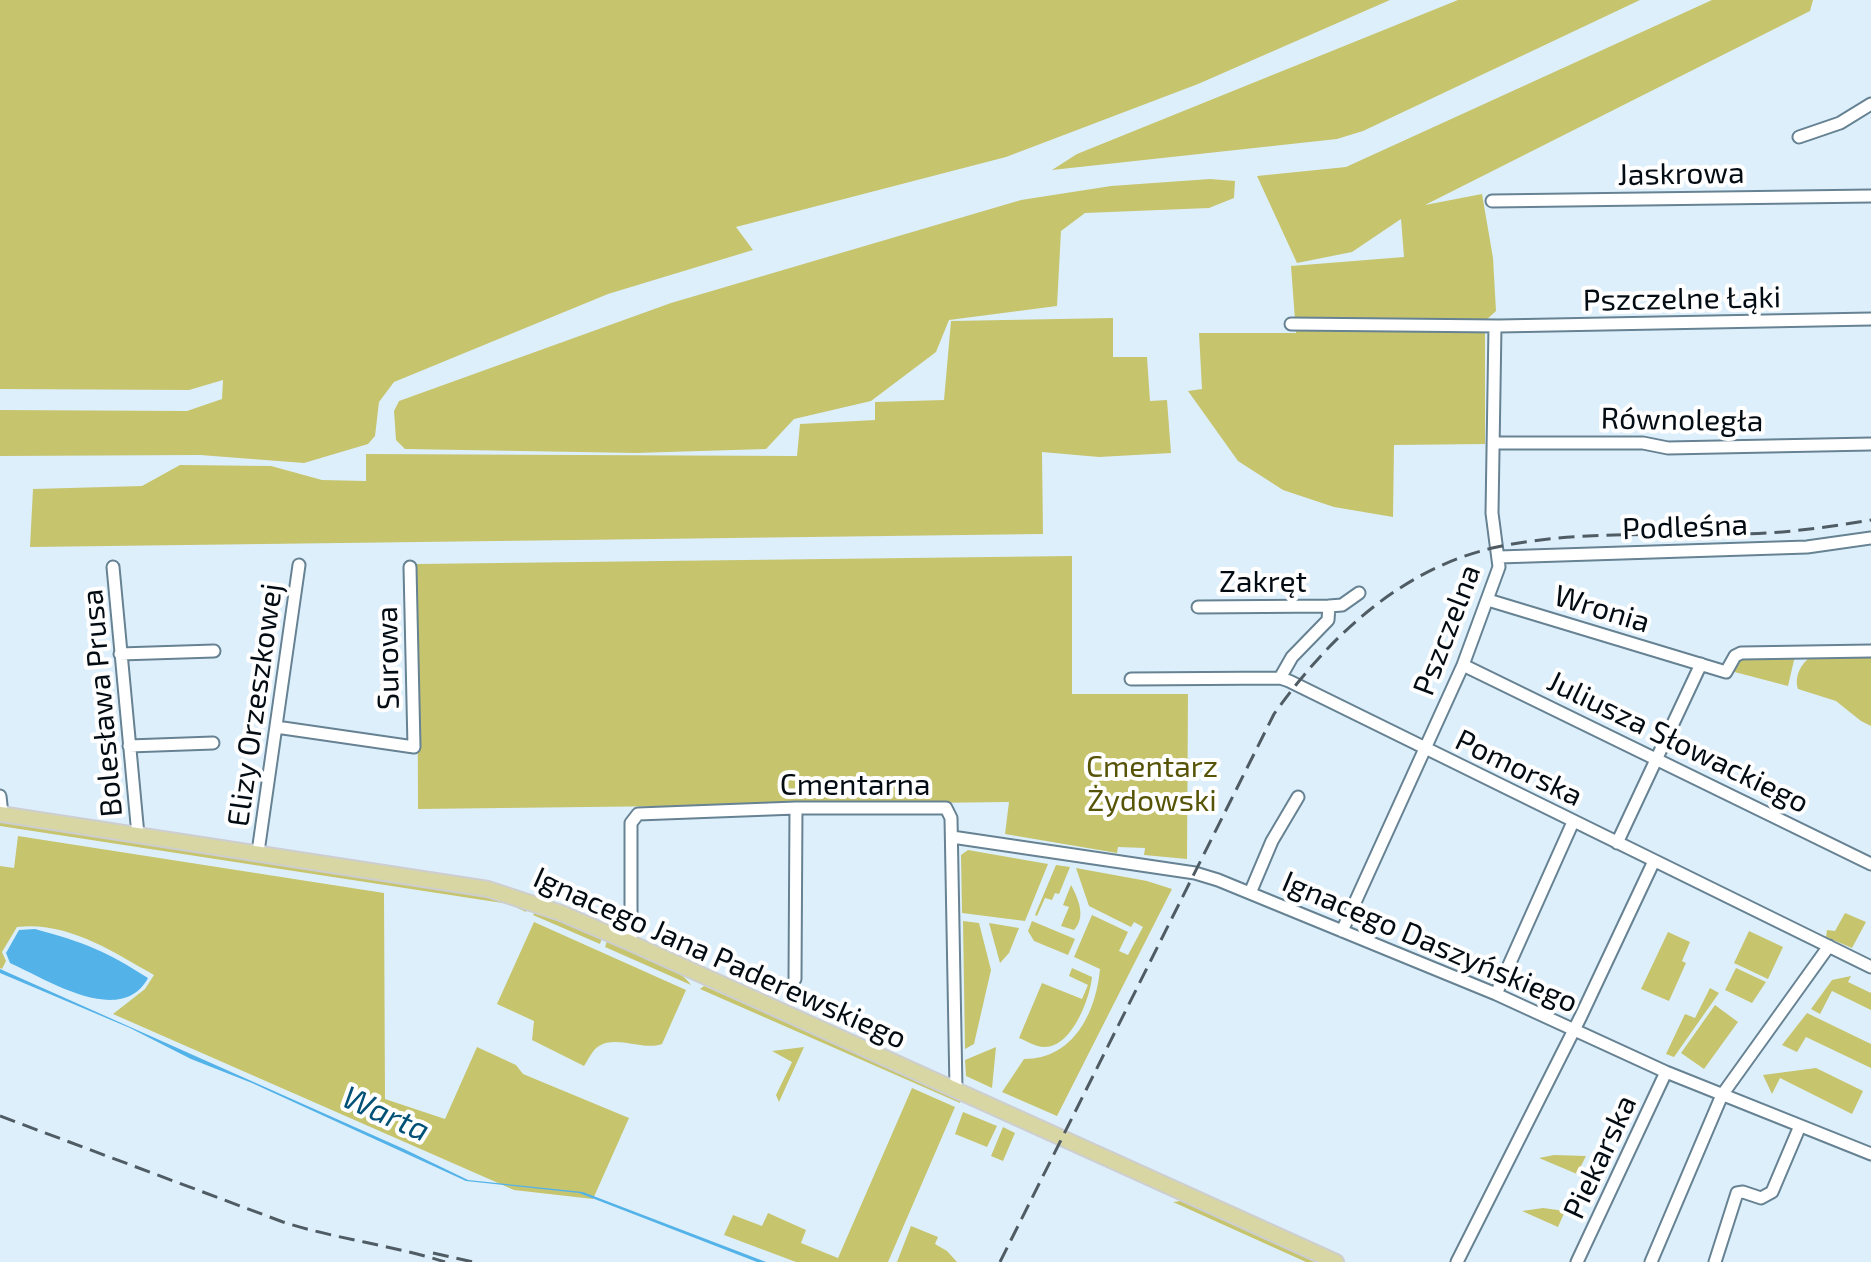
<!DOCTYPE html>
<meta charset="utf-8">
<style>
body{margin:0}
canvas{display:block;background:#ddeffb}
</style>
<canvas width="1871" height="1262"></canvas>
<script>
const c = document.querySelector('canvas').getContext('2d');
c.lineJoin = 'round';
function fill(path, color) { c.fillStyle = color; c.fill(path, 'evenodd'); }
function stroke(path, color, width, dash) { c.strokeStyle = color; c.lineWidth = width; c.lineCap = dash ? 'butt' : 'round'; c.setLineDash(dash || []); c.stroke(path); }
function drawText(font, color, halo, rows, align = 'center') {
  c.font = font + ' "Exo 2",sans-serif'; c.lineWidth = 8; c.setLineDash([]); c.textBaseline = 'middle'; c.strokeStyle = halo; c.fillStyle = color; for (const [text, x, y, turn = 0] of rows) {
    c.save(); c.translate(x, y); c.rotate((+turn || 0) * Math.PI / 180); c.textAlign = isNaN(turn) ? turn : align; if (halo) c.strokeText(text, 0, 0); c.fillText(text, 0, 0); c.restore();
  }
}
fill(new Path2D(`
 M0 0H1390L1198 84 1006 157 736 227 753 250 608 294 394 382 379 402 375 436 368 444 304 463 200 455 0 456V410L187 411 222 399 223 380 189 390 0 389Z
 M1458 0H1640L1363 131 1337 139 1052 170 1077 154Z
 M1712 0H1813L1810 11 1425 205 1482 194 1493 258 1496 311 1485 321V444L1394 445 1393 517 1334 507 1283 490 1238 461 1188 391 1202 389 1199 333H1296L1291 266 1404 257 1401 219 1352 252 1297 263 1257 176 1346 167Z
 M1210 179 1235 181 1234 198 1209 208 1085 213 1061 231 1057 306 949 320 936 352 871 401 794 419 766 449 636 453 405 449 396 440 394 411 399 401 671 303 1021 200 1111 186Z
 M1113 318V357H1147L1150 401 1167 400 1171 453 1099 457 1042 452 1043 534 30 547 33 489 142 486 180 465 271 466 322 480 366 481V454L797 456 800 424 875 420V402L944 400 951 321Z
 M1072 556V694H1188L1187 859 1144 855 1145 848 1118 847 1117 853 1005 834 1009 802 418 809 417 564Z
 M1795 656 1788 686 1727 670 1741 657Z
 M1811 657H1871V726L1861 721 1836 701 1798 689C1794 677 1801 663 1811 657Z
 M0 821 472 893 527 908 526 912 509 904 0 826Z
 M18 836 384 893 385 1099 445 1119 477 1047 516 1065 523 1074 629 1118 593 1199 514 1190 113 1014 145 989 154 975C112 951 67 921 17 927L2 952 6 961 2 969 0 968V866L14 868Z
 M968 850 1048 864 1025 921 962 913 961 855Z
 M1056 865 1070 867 1059 894 1055 893 1052 900 1045 898 1037 916 1035 915Z
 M1076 868 1147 881 1172 889 1057 1116 1002 1092 1024 1059C1074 1059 1096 1012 1100 969L1074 957 1092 915 1128 932 1119 951 1128 955 1143 927 1134 922 1131 927 1089 906Z
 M1071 885C1079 900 1086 917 1074 930L1061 926 1069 907 1063 905Z
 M535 912 602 938 600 944 533 915Z
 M1845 913 1866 922 1852 948 1826 937 1827 930 1835 931Z
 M963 921 979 923 991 970 974 1044 965 1049Z
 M1032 921 1075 939 1068 955 1034 941 1028 931Z
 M534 922 686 990 662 1044C643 1051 617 1035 599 1046 593 1049 588 1060 584 1066L532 1040 534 1021 497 1004Z
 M989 923 1019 928 1009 953 1000 963Z
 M1749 931 1783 947 1768 979 1734 963Z
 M1668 932 1690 942 1682 961 1686 963 1669 1001 1641 989Z
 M607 941C628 950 681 967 691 985L605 947Z
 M1072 968 1092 977C1090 998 1072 1048 1044 1047 1036 1047 1027 1041 1019 1038L1042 983 1082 999 1088 985 1069 976Z
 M1736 968 1766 982 1752 1003 1725 990Z
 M1851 976 1848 982 1871 993V1010L1832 991 1820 1014 1811 1009 1832 980Z
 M704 986 961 1100 960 1103 700 989Z
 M1710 988 1719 993 1674 1057 1666 1054 1685 1014 1695 1018Z
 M1715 1005 1738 1022 1704 1069 1681 1053Z
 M1807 1013 1871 1044V1068L1806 1037 1797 1052 1782 1045Z
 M804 1047 779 1102 776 1095 792 1062 772 1051Z
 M996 1047 992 1088 966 1076 965 1060Z
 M1816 1068 1863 1091 1852 1114 1780 1078 1772 1094 1763 1075Z
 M912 1088 955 1107 888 1262H796L724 1235 733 1215 762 1226 768 1213 806 1230 801 1243 838 1258Z
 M963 1112 997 1126 987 1147 955 1134Z
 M1003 1127 1015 1133 1003 1161 991 1156Z
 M1554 1155 1586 1156 1577 1174 1539 1158Z
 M1181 1201 1315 1262H1306L1173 1202Z
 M1543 1208 1565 1211 1558 1227 1522 1211Z
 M911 1226 938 1237 935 1244 947 1251 957 1262H897Z`), '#c7c46e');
fill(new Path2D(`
 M35 929C83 942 106 951 148 978 121 1028 46 979 10 963L6 953 19 930Z
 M0 969 404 1149 468 1180 583 1192 766 1262H757L579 1193 466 1181 252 1083 191 1059 130 1028 0 973Z`), '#53b2e8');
const minor = new Path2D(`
 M1799 137 1840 123 1871 104
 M1492 201 1871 196
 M1291 324 1499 326 1871 319
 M1493 443H1643L1668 448 1871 444
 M1499 557 1807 547 1871 538
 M113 567 138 835
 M1488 600 1726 672 1735 656 1741 653 1871 651
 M1329 606 1342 605 1359 593
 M1198 607 1329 606 1328 620 1292 657 1280 678
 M120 654 214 651
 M1463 665 1871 864
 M1131 679 1280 678 1289 681 1871 967
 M276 727 414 747 410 567
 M129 746 213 743
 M0 796 2 814
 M952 837 1195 873 1218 880 1496 994 1666 1072 1871 1154
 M1617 843 1701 664
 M258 852 299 565
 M1250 893 1272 841 1298 797
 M1342 931 1463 665 1499 567 1492 513 1495 326
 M631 943V823L638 814 796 808H946L951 818 956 1090
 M795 979 796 808
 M1496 994 1573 822
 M1457 1262 1581 1016 1654 861
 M1577 1262 1666 1072
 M1651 1262 1722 1095 1829 946
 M1715 1262 1737 1193 1743 1192 1761 1198 1772 1192 1800 1126`);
const major = new Path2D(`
 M0 814 488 889 561 913 631 943 1336 1262`);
stroke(minor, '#668293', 15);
stroke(major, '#cdced0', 18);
stroke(minor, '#fff', 11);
stroke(major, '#d8d6a3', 14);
stroke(new Path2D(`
 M0 1116 283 1222C336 1239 392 1245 445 1262
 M433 1253 473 1262
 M1000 1262 1274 714C1329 637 1401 568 1497 547 1578 530 1662 536 1745 534 1787 533 1829 527 1871 520`), '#505c64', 3, [16, 8]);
drawText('30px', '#040c13', '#fff', [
 ["Jaskrowa",1681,174,-1],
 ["Pszczelne Łąki",1682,299,-1],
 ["Równoległa",1682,420,1],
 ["Podleśna",1685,527,-2],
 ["Zakręt",1263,582],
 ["Wronia",1602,609,17],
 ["Pszczelna",1447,630,-69],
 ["Surowa",388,658,-91],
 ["Bolesława Prusa",102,703,-95],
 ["Elizy Orzeszkowej",255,705,-82],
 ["Juliusza Słowackiego",1678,742,26],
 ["Pomorska",1519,768,26],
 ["Cmentarna",855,785],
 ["Ignacego Daszyńskiego",1430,942,23],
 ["Ignacego Jana Paderewskiego",720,958,24],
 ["Piekarska",1600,1157,-65]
]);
drawText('30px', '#575408', '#fff', [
 ["Cmentarz",1152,767],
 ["Żydowski",1152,801]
]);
drawText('italic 32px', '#005175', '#fff', [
 ["Warta",386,1114,24]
]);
</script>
